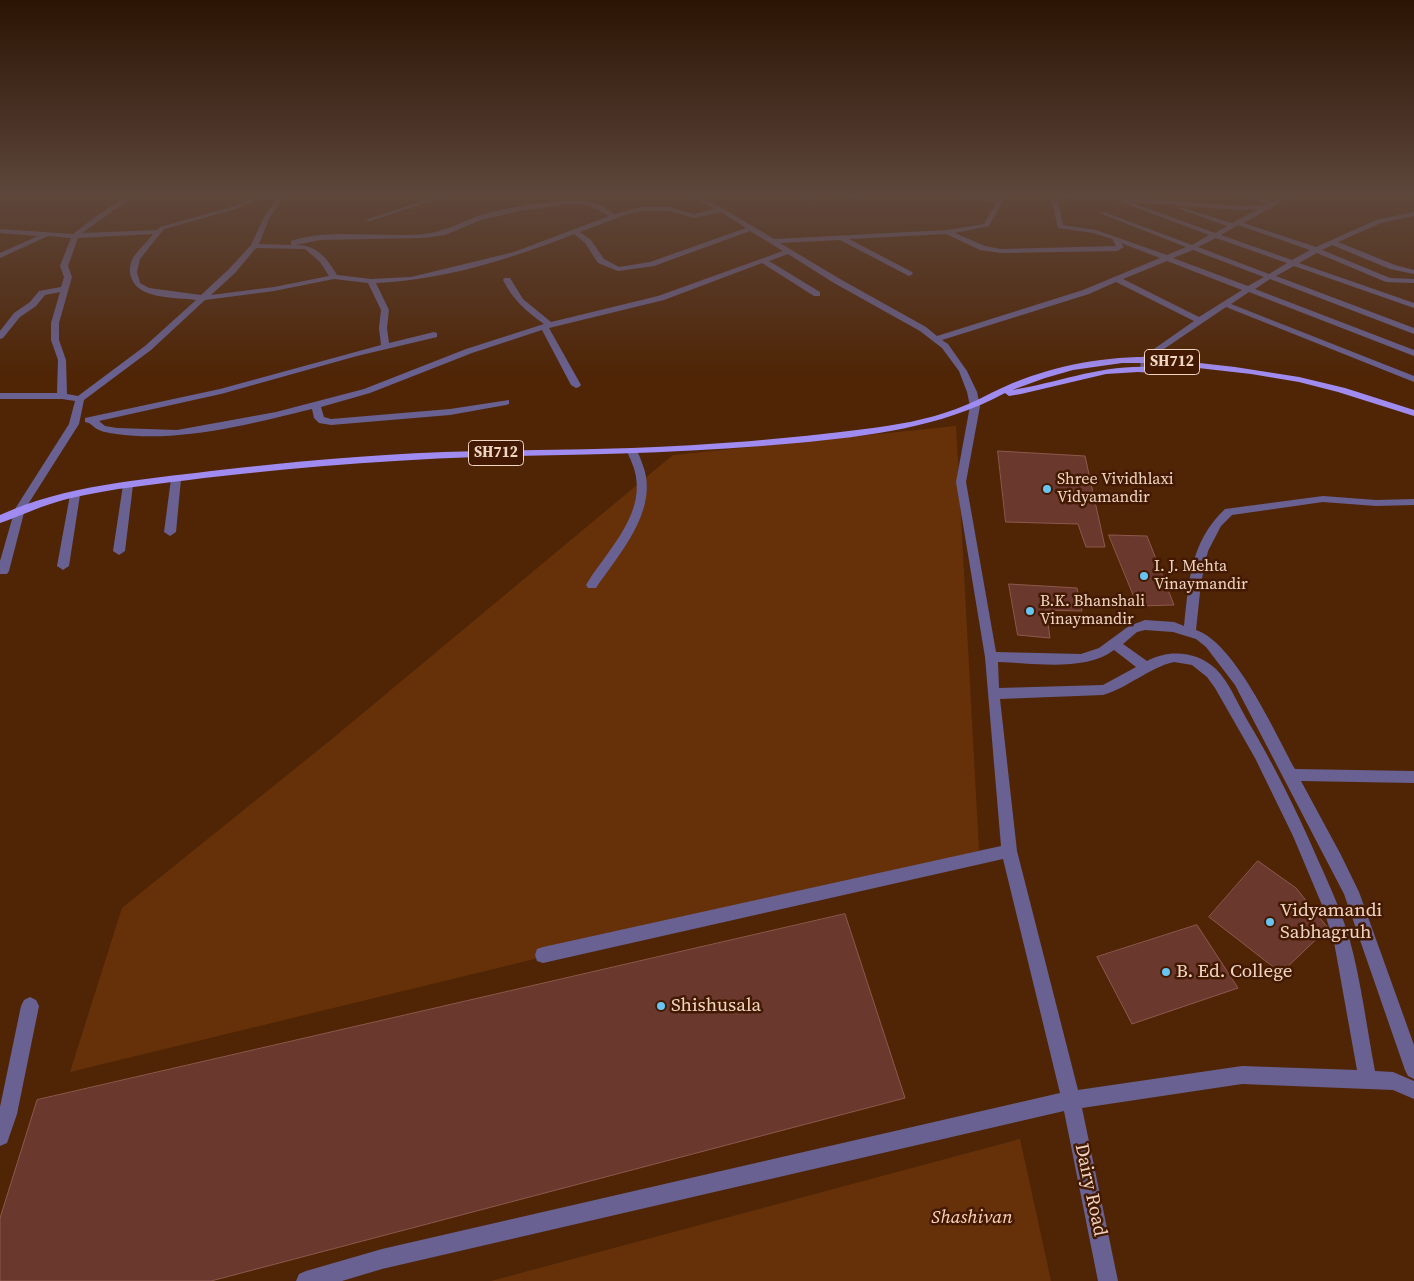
<!DOCTYPE html>
<style>
body{margin:0}
canvas{display:block;background:#4f2506}
</style>
<canvas width="1414" height="1281"></canvas>
<script>
const c = document.querySelector('canvas').getContext('2d');
c.lineJoin = 'round';
function fill(path, color) { c.fillStyle = color; c.fill(path, 'evenodd'); }
function stroke(path, color, width, dash) { c.strokeStyle = color; c.lineWidth = width; c.lineCap = dash ? 'butt' : 'round'; c.setLineDash(dash || []); c.stroke(path); }
function drawText(font, color, halo, rows, align = 'center') {
  c.font = font + ' "Source Serif 4",serif'; c.lineWidth = 5; c.setLineDash([]); c.textBaseline = 'middle'; c.strokeStyle = halo; c.fillStyle = color; for (const [text, x, y, turn = 0] of rows) {
    c.save(); c.translate(x, y); c.rotate((+turn || 0) * Math.PI / 180); c.textAlign = isNaN(turn) ? turn : align; if (halo) c.strokeText(text, 0, 0); c.fillText(text, 0, 0); c.restore();
  }
}
fill(new Path2D(`
 M956 426 979 851 70 1072 122 908 332 739 673 455Z
 M1020 1139 1051 1281H491Z`), '#663109');
const building = new Path2D(`
 M998 451 1085 456 1105 547H1086L1078 524 1006 522Z
 M1109 535 1147 536 1174 605 1138 606Z
 M1009 584 1077 588 1082 611 1046 610 1050 638 1018 635Z
 M1258 861 1296 888 1328 928 1281 973 1209 917Z
 M845 914 905 1098 211 1281H0V1218L37 1100Z
 M1197 925 1238 988 1132 1024 1097 957Z`);
fill(building, '#6b382e');
stroke(building, '#8e584d', 1);
fill(new Path2D(`
 M126 196H134L82 233 157 230 160 227 228 208 259 196H268L232 210 164 229 140 259 137 272 140 283 149 288 201 295 229 269 251 245 264 217 279 196H285L270 217 259 244 291 245V241C328 228 385 238 424 234 442 232 458 224 475 217 503 207 561 197 591 202 599 203 608 210 615 214L641 207H669L694 214 715 209 691 196H699L724 209 774 239 947 230 984 224 996 203 960 196H975L998 200 1000 196H1006L989 226 955 233 985 246 1001 249 1116 246 1112 239 1093 233 1058 228 1051 198 1049 196H1117L1240 206 1267 205 1245 196H1254L1272 202 1283 196H1291L1244 223 1316 247 1376 220 1414 212V216L1381 223 1338 242 1395 265 1414 270V274L1390 269 1332 245 1322 250 1390 278 1414 279V283L1386 282 1317 253 1299 263 1414 303V308L1294 266 1276 276 1414 328V334L1270 279 1255 289 1414 350V356L1249 292 1231 304 1414 376V382L1226 307 1155 355 1148 361 1146 371H1140L1141 358 1194 321 1116 282 1089 294 942 340 948 344 967 371 977 392 980 406 966 482 996 652 1081 654 1099 648 1129 626 1145 620 1174 622 1184 626C1189 581 1190 542 1225 509L1323 496 1376 500 1414 499V505L1376 506 1323 502 1232 515 1221 526 1208 551 1201 583 1196 630C1235 643 1275 733 1295 769L1414 771V783L1301 781 1341 855 1359 892 1414 1045V1079L1408 1076 1405 1070 1344 894 1235 685 1206 647 1196 639 1173 632 1145 630 1137 632 1123 644 1147 661C1169 649 1197 651 1216 669 1229 682 1237 702 1246 718 1273 763 1297 811 1318 860 1330 886 1342 913 1350 941 1361 981 1367 1029 1375 1071L1393 1072 1414 1081V1099L1393 1090 1242 1084 1082 1108 1118 1281H1098L1064 1111 382 1269 342 1281H296L299 1274 306 1271 382 1249 1060 1093 1003 859 543 963 537 961 535 955 537 949 543 947 1001 846 985 657 956 482 970 406 967 392 959 371 942 348 920 331 834 283 788 254 769 261 820 292V296H814L762 263 664 300 549 328 581 385 579 387 576 388 571 385 542 330 472 353 370 393 321 407 324 417 331 419 450 409 509 400V404L506 405 450 415 331 425 319 423 314 418 312 409C251 424 179 443 116 434 110 433 102 432 97 429 92 426 91 423 85 422V418L220 389 381 345 379 328 381 310 368 283 334 279 274 291 205 300 151 350 84 400 79 424 25 509 9 571 7 574H0V561L15 509 69 424 75 401 62 399H0V393H57L58 360 51 340V323L60 292 45 295 36 306 20 317 3 338 0 339V331L14 313 30 302 39 291 61 287 64 277 60 266 71 238 48 236 0 258V253L38 236 0 233V229L73 234 95 217ZM1058 198 1118 201 1209 235 1192 245 1104 212 1099 213 1186 247 1167 255 1096 230 1063 225ZM1130 202 1240 210 1258 209 1232 223 1180 207V209L1227 226 1215 233ZM568 204 590 206 609 216 514 252 411 277 371 279 337 275C327 258 317 245 296 245L320 240 423 238 445 235 481 220 520 211ZM641 211H669L694 218 721 212 746 228 650 262 619 267 604 259 591 240 580 232 625 215ZM1238 225 1310 250 1292 260 1221 235ZM750 231 783 251 658 296 551 322 523 299 510 278H504L503 280C513 300 526 311 544 324L466 349 364 389 276 412 177 430 117 428 105 426 99 421 221 394 357 356 437 337V333L434 332 389 343 387 328 389 310 376 283C444 280 511 259 574 234L585 243 598 263 618 271 654 266ZM153 234C147 242 138 250 133 258 130 263 129 271 131 277 138 300 176 297 196 300L145 346 78 396 67 394 66 360 59 340V323L72 277 68 266 78 238ZM946 234 980 250 1001 253 1117 251 1124 247 1121 243 1160 258 1083 290 937 336 926 327 840 279 780 243 840 240 909 276 913 274 912 272 849 239ZM1216 238 1287 263 1269 274 1198 247ZM256 248 305 249 320 262 329 276 274 287 211 295 235 273ZM1193 250 1264 277 1248 286 1173 258ZM1167 261 1242 290 1199 317 1123 279ZM1114 650 1136 667 1103 685 999 688 998 662C1032 663 1086 672 1114 650ZM1174 662 1192 665 1207 677 1215 688 1255 758 1293 836 1322 905 1334 942 1357 1070 1242 1066 1078 1090 1017 851 1000 699 1103 695C1128 688 1148 668 1174 662Z
 M438 196H448L370 221 365 220Z
 M799 196H807L815 201 810 202Z
 M842 196H860C856 199 846 199 842 196Z
 M632 448C638 450 640 457 642 463 661 508 620 553 596 588H588L586 585C605 553 643 518 636 477 635 468 630 459 627 451Z
 M176 476 181 479 176 532 170 536 164 532 171 479Z
 M128 482 133 485 125 551 119 555 113 551 123 485Z
 M75 492 80 495 69 566 63 570 57 566 70 495Z
 M30 997 36 1000 39 1006 17 1114 7 1143 0 1146V1107L21 1006 24 1000Z`), '#696191');
fill(new Path2D(`
 M1146 357 1235 367 1299 377 1345 388 1414 410V416L1338 392 1299 382 1251 374 1154 363H1122L1073 370 1045 378 1012 390C1061 382 1102 364 1153 367 1161 367 1170 367 1175 371L1171 374 1138 372 1106 374 1021 394 1009 396 1005 393C940 428 869 436 797 443 703 452 610 454 516 456 412 458 308 466 204 478 159 484 112 488 67 499 43 505 23 515 0 523V515C66 485 140 480 211 471 289 462 366 455 444 452 507 450 569 450 632 448 710 445 788 439 865 429 896 425 927 420 956 409 973 403 988 394 1004 387 1048 367 1098 357 1146 357Z`), '#a08cf0');
const sky = c.createLinearGradient(0, 0, 0, 375);
sky.addColorStop(0, '#2b1403');
sky.addColorStop(0.52, '#5d463b');
sky.addColorStop(1, '#5d463b00');
c.fillStyle = sky;
c.fillRect(0, 0, 1414, 375);
for (const [x, y, r, color] of [
 [1047,489,5,"#68c4f0"],
 [1144,576,5,"#68c4f0"],
 [1030,611,5,"#68c4f0"],
 [1270,922,5,"#68c4f0"],
 [1166,972,5,"#68c4f0"],
 [661,1006,5,"#68c4f0"]
]) { const dot = new Path2D(); dot.arc(x, y, r, 0, 2 * Math.PI); c.fillStyle = color; c.fill(dot); stroke(dot, '#431a00', 2); }
for (const [x, y, w] of [
 [1172,362,55],
 [496,453,55]
]) { const box = new Path2D(); box.roundRect(x - w / 2, y - 12.5, w, 25, 4); c.fillStyle = '#431a00'; c.fill(box); stroke(box, '#f0d5c5', 1); }
drawText('bold 15px', '#f0d5c5', null, [
 ["SH712",1172,362],
 ["SH712",496,453]
]);
drawText('16px', '#f0d5c5', '#431a00', [
 ["Shree Vividhlaxi",1057,480],
 ["Vidyamandir",1057,498],
 ["I. J. Mehta",1154,567],
 ["Vinaymandir",1154,585],
 ["B.K. Bhanshali",1040,602],
 ["Vinaymandir",1040,620]
], 'left');
drawText('19px', '#f0d5c5', '#431a00', [
 ["Vidyamandi",1280,911],
 ["Sabhagruh",1280,933],
 ["B. Ed. College",1176,972],
 ["Shishusala",671,1006]
], 'left');
drawText('19px', '#f0d5c5', '#431a00', [
 ["Dairy Road",1090,1190,78]
]);
drawText('italic 19px', '#fed5be', '#431a00', [
 ["Shashivan",972,1218]
]);
</script>
